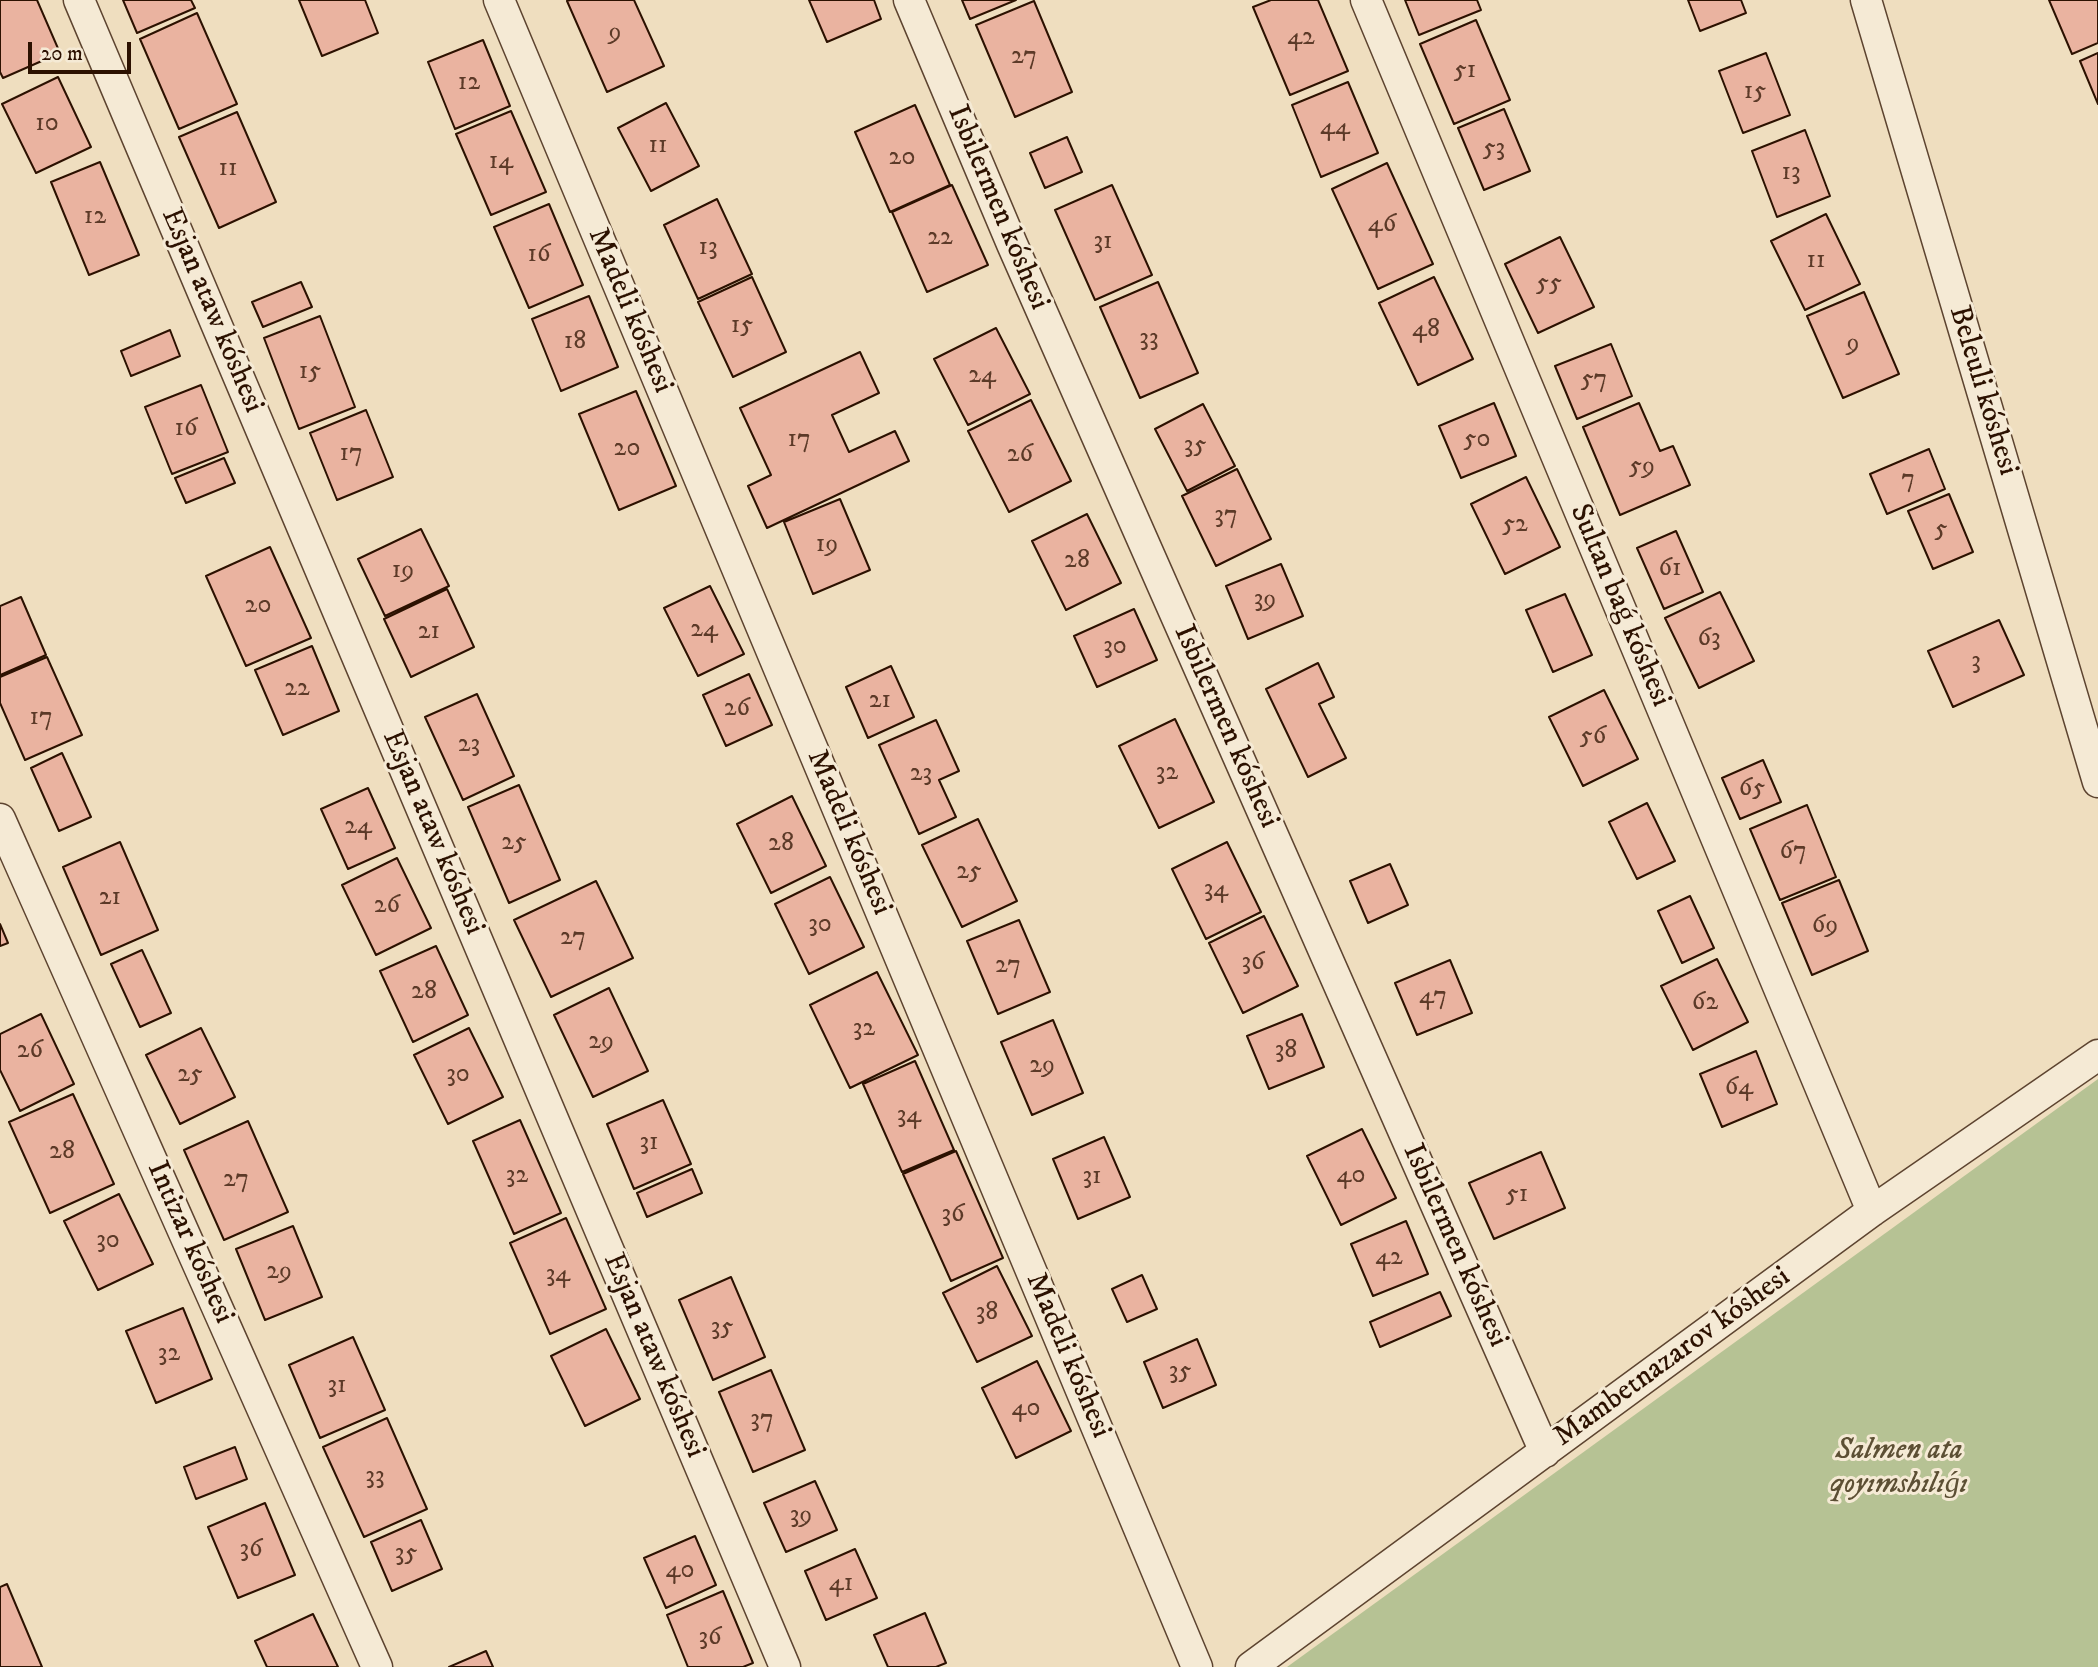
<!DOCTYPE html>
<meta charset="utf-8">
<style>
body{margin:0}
#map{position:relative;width:2098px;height:1667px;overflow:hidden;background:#efdebf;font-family:"IM FELL DW Pica",serif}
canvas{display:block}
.scale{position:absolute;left:28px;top:42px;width:103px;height:32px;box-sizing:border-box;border:4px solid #2c1100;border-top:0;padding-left:9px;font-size:21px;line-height:24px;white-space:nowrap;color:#2c1100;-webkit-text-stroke:5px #f5ead5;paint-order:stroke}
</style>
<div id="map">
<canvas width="2098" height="1667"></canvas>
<div class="scale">20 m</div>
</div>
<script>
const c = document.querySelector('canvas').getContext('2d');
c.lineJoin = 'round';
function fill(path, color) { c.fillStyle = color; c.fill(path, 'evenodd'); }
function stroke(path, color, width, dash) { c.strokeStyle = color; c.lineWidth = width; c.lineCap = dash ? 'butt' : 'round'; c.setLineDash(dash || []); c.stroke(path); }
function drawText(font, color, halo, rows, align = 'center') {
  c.font = font + ' "IM FELL DW Pica",serif'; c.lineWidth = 6; c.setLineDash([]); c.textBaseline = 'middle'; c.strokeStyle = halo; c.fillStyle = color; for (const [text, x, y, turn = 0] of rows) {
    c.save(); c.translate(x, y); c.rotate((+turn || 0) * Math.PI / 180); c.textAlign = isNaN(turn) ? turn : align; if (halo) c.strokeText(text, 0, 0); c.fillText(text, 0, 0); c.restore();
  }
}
fill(new Path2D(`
 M2098 1079V1667H1287Z`), '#b6c294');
const building = new Path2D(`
 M0 0H37L60 53 3 78 0 72Z
 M123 0H191L195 8 137 33Z
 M299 0H365L378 33 322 56Z
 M570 0H634L664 66 607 92 567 1Z
 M809 0H874L881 19 827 42Z
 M962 0H1016L970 19Z
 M1271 0H1318L1348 71 1290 95 1253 7Z
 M1405 0H1477L1481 10 1419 35Z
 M1688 0H1741L1746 13 1700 31Z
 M2049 0H2098V43L2072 54Z
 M1034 1 1072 92 1015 117 976 25Z
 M197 13 237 104 179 129 140 39Z
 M1476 20 1510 100 1454 124 1420 44Z
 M483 40 510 106 455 129 428 62Z
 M1766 53 1790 115 1743 133 1719 71Z
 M2098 53V104L2080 61Z
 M58 77 91 147 36 173 2 104Z
 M1348 82 1378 153 1321 177 1292 105Z
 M666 103 699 166 651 191 618 128Z
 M915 105 950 185 890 212 855 132Z
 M1504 109 1530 171 1484 190 1458 128Z
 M511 111 546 192 491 215 456 134Z
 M237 112 276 202 219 228 179 137Z
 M1805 130 1830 196 1777 217 1752 151Z
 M1067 137 1082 172 1045 188 1030 153Z
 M100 162 139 255 89 275 51 182Z
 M1387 163 1433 264 1378 289 1332 189Z
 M952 185 988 265 927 292 892 212Z
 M1112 185 1152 275 1095 300 1055 210Z
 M717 199 752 274 698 299 664 225Z
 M549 204 583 285 529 308 494 227Z
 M1826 214 1860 284 1805 310 1771 241Z
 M1560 237 1594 307 1538 333 1505 264Z
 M752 277 786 352 733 377 698 302Z
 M1434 277 1473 359 1418 385 1379 303Z
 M301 282 312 307 263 327 252 302Z
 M1158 282 1198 373 1140 398 1100 307Z
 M1864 292 1899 374 1843 398 1807 316Z
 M589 296 618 367 561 391 532 319Z
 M320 316 355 407 299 429 264 338Z
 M996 328 1030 394 968 425 934 359Z
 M170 330 180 356 131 376 121 351Z
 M1611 344 1632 396 1577 419 1555 366Z
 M860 352 879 393 832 415 849 452 895 431 909 461 767 528 748 486 771 475 740 408Z
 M201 385 228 452 172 474 145 407Z
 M636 391 676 486 619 510 579 414Z
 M1031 400 1071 481 1009 512 968 431Z
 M1494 403 1516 456 1461 478 1439 426Z
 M1639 403 1660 451 1673 446 1690 485 1620 515 1583 427Z
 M1203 404 1235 466 1187 491 1155 429Z
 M366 410 393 477 337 500 310 433Z
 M1929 449 1945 489 1887 514 1870 474Z
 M224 458 235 483 186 503 175 478Z
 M1237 469 1271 539 1216 566 1182 496Z
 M1526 477 1560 547 1505 574 1471 504Z
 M1949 494 1973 552 1933 569 1908 511Z
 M840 499 870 570 813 594 784 522Z
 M1087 514 1121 583 1066 610 1032 541Z
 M421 529 449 586 385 616 358 559Z
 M1676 531 1703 592 1664 609 1637 548Z
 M270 547 311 638 246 666 206 576Z
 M1281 564 1303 616 1248 639 1226 586Z
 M710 586 744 654 698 676 664 608Z
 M447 589 474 647 411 677 384 619Z
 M1720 592 1754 661 1699 688 1665 618Z
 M1565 594 1592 655 1553 672 1526 610Z
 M21 597 46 655 0 675V606Z
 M1134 609 1157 660 1097 687 1074 636Z
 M1999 620 2024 675 1953 707 1928 651Z
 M312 646 339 711 283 735 255 670Z
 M47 657 82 735 25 760 0 703V677Z
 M1318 663 1334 697 1319 704 1346 758 1308 777 1266 689Z
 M891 666 914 717 868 738 846 687Z
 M749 674 772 725 726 746 703 695Z
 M1604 690 1638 759 1583 786 1549 717Z
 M477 694 514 776 463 800 425 717Z
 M1175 719 1214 802 1159 828 1119 746Z
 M936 720 959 771 939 780 956 817 919 834 879 745Z
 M62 753 91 817 59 831 31 768Z
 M1763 760 1781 802 1740 819 1722 778Z
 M519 785 560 880 509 903 468 807Z
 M368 788 395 848 348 869 321 809Z
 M792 796 826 866 771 893 737 824Z
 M1647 803 1675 861 1637 879 1609 822Z
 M1807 805 1836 877 1780 900 1750 829Z
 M978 819 1017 901 962 927 922 845Z
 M120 842 158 930 101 955 63 867Z
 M1227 842 1261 912 1206 939 1172 869Z
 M397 858 431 928 376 955 342 885Z
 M1390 864 1408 905 1368 923 1350 881Z
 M830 877 864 947 809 974 775 904Z
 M1839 880 1868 951 1812 975 1782 903Z
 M596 881 633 958 551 997 514 920Z
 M1690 896 1714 948 1682 963 1658 911Z
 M1264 916 1298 986 1243 1013 1209 943Z
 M1019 920 1050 992 998 1014 967 941Z
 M0 924 8 943 0 946Z
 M436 946 468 1015 413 1042 380 971Z
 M142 950 171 1013 140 1027 111 964Z
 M1717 959 1748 1022 1693 1050 1661 986Z
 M1450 960 1472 1013 1417 1035 1395 983Z
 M877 972 918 1055 850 1088 810 1005Z
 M609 988 648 1071 593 1097 554 1015Z
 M41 1014 74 1084 20 1111 0 1070V1034Z
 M1302 1014 1324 1067 1269 1089 1247 1036Z
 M1053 1020 1083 1093 1032 1115 1001 1042Z
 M201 1028 235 1097 180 1124 146 1055Z
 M469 1028 503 1097 448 1124 414 1055Z
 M1756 1051 1777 1104 1722 1127 1700 1074Z
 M915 1061 954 1150 902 1172 863 1084Z
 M73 1094 114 1184 50 1213 9 1122Z
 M663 1100 691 1164 634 1189 607 1124Z
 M520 1120 561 1213 514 1234 473 1141Z
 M248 1121 288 1212 224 1240 184 1150Z
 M1362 1129 1396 1198 1341 1225 1307 1156Z
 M1104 1137 1130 1197 1078 1219 1053 1159Z
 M956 1151 1003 1258 951 1281 903 1174Z
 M1541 1152 1565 1208 1494 1239 1469 1183Z
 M692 1169 702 1193 647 1217 637 1193Z
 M119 1194 153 1264 98 1290 64 1221Z
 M566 1218 606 1309 550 1334 510 1243Z
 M1406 1221 1428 1274 1373 1296 1351 1244Z
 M293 1226 322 1297 265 1320 236 1249Z
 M997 1266 1032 1336 977 1362 943 1293Z
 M1142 1275 1157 1309 1127 1322 1112 1289Z
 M731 1277 765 1357 713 1380 679 1300Z
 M1440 1292 1451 1316 1380 1347 1370 1322Z
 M183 1308 212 1379 156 1403 126 1331Z
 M606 1329 640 1399 585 1426 551 1356Z
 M353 1337 385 1410 320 1438 289 1365Z
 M1197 1339 1216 1385 1163 1408 1144 1362Z
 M1037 1361 1071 1431 1016 1458 982 1388Z
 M771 1370 805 1450 753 1472 719 1392Z
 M387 1418 427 1509 364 1537 323 1447Z
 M235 1447 247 1479 196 1499 184 1467Z
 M815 1481 837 1530 786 1552 764 1503Z
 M265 1503 295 1575 238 1598 208 1527Z
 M421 1520 442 1569 392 1591 371 1542Z
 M695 1536 716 1585 666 1608 644 1558Z
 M855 1549 877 1598 826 1620 805 1571Z
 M7 1584 42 1667H0V1587Z
 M723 1591 753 1663 743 1667H688L667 1615Z
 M925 1613 946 1663 936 1667H888L874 1635Z
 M313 1614 338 1667H267L255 1641Z
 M486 1651 493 1667H449Z`);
fill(building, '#eab3a0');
stroke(building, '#2c1100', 2);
const minor = new Path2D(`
 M79 0 785 1667
 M499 0 1197 1667
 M909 0 1012 244 1545 1452
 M1366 0 1872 1211
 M1866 0 2098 782
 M0 819 377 1667
 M1251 1667 1872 1211 2098 1055`);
stroke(minor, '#5d4430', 33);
stroke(minor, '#f5ead5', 30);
drawText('26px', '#5c3a28', null, [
 ["9",615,34],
 ["42",1301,39],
 ["27",1024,58],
 ["51",1465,72],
 ["12",469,84],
 ["15",1755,93],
 ["10",47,125],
 ["44",1335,129],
 ["11",658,147],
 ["53",1494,150],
 ["20",902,159],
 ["14",501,163],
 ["11",228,170],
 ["13",1791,174],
 ["12",95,218],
 ["46",1382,226],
 ["22",940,239],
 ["31",1103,243],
 ["13",708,249],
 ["16",539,256],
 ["11",1816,262],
 ["55",1549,285],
 ["15",742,327],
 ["48",1426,331],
 ["33",1149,340],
 ["18",575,343],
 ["9",1853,345],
 ["15",310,373],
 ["24",982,377],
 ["57",1594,381],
 ["16",186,430],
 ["17",799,441],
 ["50",1477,441],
 ["35",1195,447],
 ["20",627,450],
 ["17",351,455],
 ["26",1020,456],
 ["59",1642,468],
 ["7",1908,481],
 ["37",1226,517],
 ["52",1515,526],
 ["5",1941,531],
 ["19",827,546],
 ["28",1077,562],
 ["61",1670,570],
 ["19",403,572],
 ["39",1265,601],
 ["20",258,607],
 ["24",704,631],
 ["21",429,633],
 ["63",1709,640],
 ["30",1115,648],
 ["3",1976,663],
 ["22",297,690],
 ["21",880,702],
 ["26",737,710],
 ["17",41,719],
 ["56",1593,738],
 ["23",469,746],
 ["32",1167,774],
 ["23",921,775],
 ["65",1752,790],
 ["24",358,828],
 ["25",514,844],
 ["28",781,845],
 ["67",1793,853],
 ["25",969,873],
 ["34",1216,891],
 ["21",110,899],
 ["26",387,907],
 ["30",820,926],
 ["69",1825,927],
 ["27",573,939],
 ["36",1253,964],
 ["27",1008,967],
 ["28",424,993],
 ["47",1433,998],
 ["62",1705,1004],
 ["32",864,1030],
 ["29",601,1043],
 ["26",30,1052],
 ["38",1286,1052],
 ["29",1042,1067],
 ["25",190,1076],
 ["30",458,1076],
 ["64",1739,1089],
 ["34",909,1117],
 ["31",649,1144],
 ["28",62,1153],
 ["32",517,1177],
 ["40",1351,1177],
 ["31",1092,1178],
 ["27",236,1181],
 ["51",1517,1196],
 ["36",953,1216],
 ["30",108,1242],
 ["42",1389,1259],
 ["29",279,1273],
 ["34",558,1276],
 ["38",987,1314],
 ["35",722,1329],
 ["32",169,1355],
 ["35",1180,1373],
 ["31",337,1387],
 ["40",1026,1410],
 ["37",762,1421],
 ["33",375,1478],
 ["39",801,1517],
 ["36",251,1551],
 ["35",406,1555],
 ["40",680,1572],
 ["41",841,1585],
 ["36",710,1639]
]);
drawText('30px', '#2c1100', '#f5ead5', [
 ["Isbilermen kóshesi",997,208,67],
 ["Esjan ataw kóshesi",211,311,67],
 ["Madeli kóshesi",629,311,67],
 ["Beleuli kóshesi",1982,391,73],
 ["Sultan baǵ kóshesi",1619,606,67],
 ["Isbilermen kóshesi",1225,727,66],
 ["Esjan ataw kóshesi",432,833,67],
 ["Madeli kóshesi",848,833,67],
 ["Intizar kóshesi",189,1243,66],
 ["Isbilermen kóshesi",1454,1246,66],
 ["Esjan ataw kóshesi",653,1356,67],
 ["Madeli kóshesi",1067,1356,67],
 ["Mambetnazarov kóshesi",1673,1358,-36]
]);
drawText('italic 30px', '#5c4f34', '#f5ead5', [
 ["Salmen ata",1899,1452],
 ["qoyımshılıǵı",1899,1486]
]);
</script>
